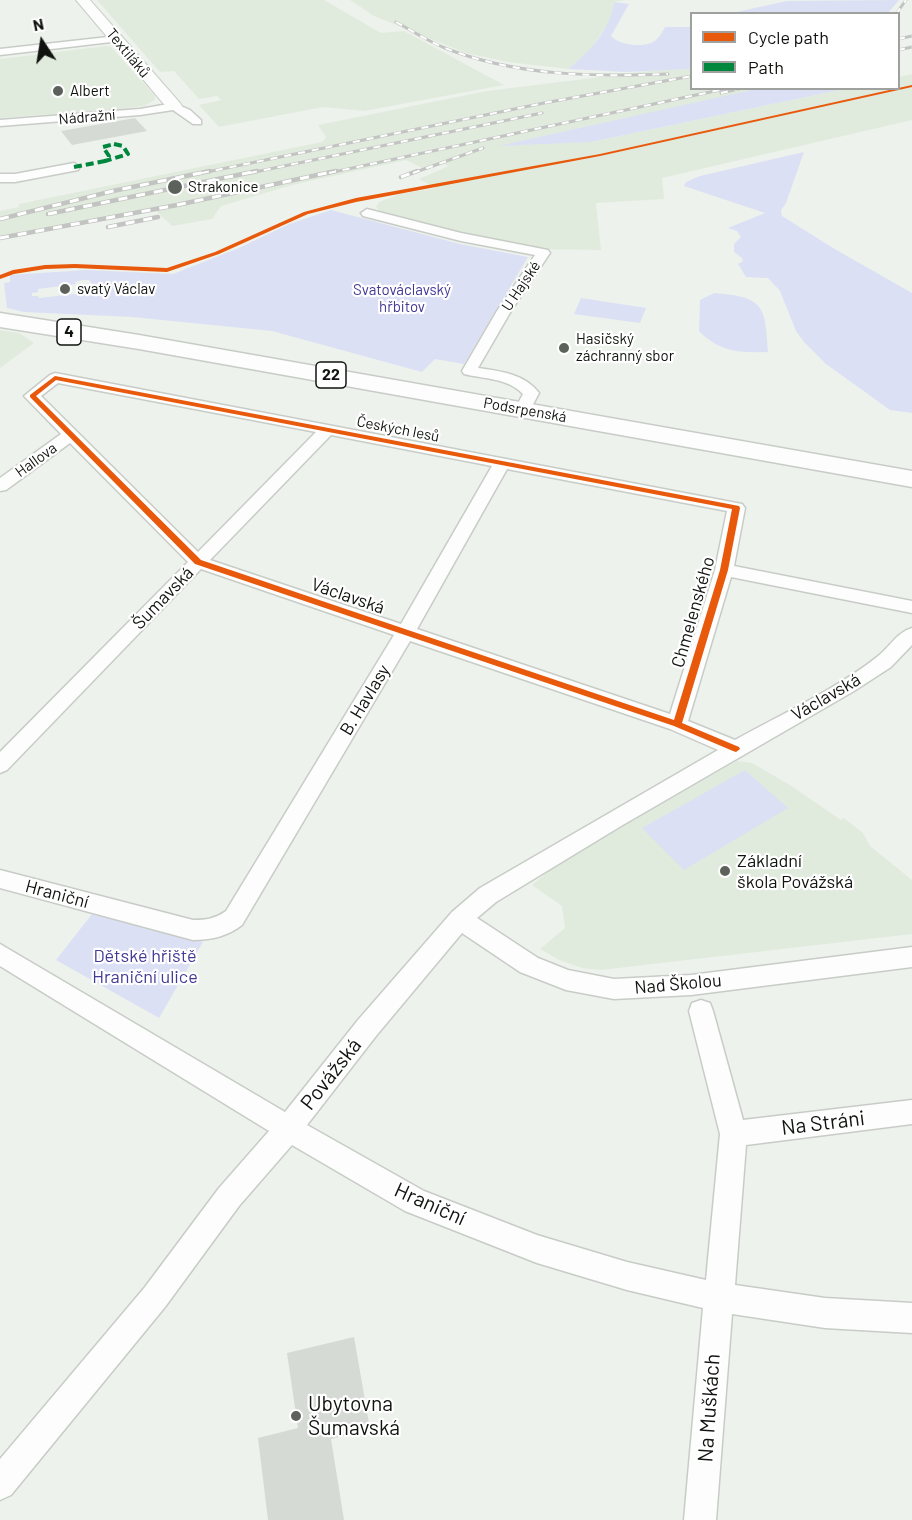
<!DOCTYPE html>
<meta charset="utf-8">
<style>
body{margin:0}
#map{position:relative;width:912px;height:1520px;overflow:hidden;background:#edf2ec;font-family:Barlow,sans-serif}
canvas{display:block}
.legend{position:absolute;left:690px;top:12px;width:210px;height:78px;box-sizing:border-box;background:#fff;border:2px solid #9fa19f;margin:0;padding:8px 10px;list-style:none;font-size:18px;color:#10130f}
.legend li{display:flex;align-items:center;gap:12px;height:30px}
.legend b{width:30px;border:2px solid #9fa19f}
.north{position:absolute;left:12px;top:12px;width:60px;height:60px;-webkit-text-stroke:4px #fff;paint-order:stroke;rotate:348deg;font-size:16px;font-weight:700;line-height:24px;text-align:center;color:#10130f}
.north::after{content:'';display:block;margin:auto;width:21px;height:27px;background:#10130f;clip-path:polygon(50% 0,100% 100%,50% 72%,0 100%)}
</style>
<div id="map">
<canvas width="912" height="1520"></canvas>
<ul class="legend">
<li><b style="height:8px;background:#e8590c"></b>Cycle path</li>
<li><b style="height:8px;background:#00873e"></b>Path</li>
</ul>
<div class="north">N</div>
</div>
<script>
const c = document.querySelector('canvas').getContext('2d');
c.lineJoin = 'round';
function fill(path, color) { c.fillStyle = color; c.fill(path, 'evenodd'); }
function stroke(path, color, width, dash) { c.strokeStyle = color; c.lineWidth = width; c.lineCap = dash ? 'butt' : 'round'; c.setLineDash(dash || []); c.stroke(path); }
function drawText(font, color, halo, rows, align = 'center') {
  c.font = font + ' Barlow,sans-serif'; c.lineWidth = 4.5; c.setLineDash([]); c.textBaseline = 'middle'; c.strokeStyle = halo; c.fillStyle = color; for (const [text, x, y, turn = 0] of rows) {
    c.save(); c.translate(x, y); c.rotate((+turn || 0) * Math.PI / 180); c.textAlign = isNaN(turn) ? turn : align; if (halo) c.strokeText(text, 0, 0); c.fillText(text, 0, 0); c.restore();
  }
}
fill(new Path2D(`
 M97 0H324L381 33 404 31 504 85 364 111 323 107 219 127 199 105 221 100 217 96 199 99 174 71 160 72Z
 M350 0H624L614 2 611 20 589 51 568 69 508 62 466 53 374 16Z
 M106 46 111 47 155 96V100L144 106 120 109 0 118V59Z
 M691 69 692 88 761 89 503 145 591 142 844 89 898 88 899 77 912 74V120L662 178 664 199 596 203 601 250 530 249 419 224 380 212 376 207 379 202 400 194 436 188 419 179 449 166 444 164 426 170 406 160 296 184 221 206 212 219 172 226 156 211 0 240V211L19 207V204L322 142 326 137 318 125 487 91 649 71Z
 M0 330 19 333 34 343 0 368Z
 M737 761 752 763 790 785 841 820 844 818 863 833 870 846 912 880V934L601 970 582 968 559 960 540 949 565 928 562 906 532 885 560 862Z`), '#e1ebdd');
fill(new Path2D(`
 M899 0 888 13H732L787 1Z
 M614 2 629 4 611 36C619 45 642 48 653 42 659 39 662 32 665 27H691V69L626 72 568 69C591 50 609 32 614 2Z
 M761 88 844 89 591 142 498 146Z
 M804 152 786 203 781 210 782 216 833 248 912 293V413L890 410 826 364 804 342 796 331 780 291 768 278 746 277 738 264 743 261 742 258 734 252V244L741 237 737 231 728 228 765 213 684 186 686 182 700 176Z
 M331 210 460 244 528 257 464 364 435 359 422 372 272 331 132 317 24 312 7 308 4 283 10 282V275L86 270 173 274 239 248 289 224ZM82 280H89L96 288 85 291V295L74 294 39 298 38 296H32V293L38 292V289L76 284 75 282Z
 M714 293C764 297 765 305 768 352 740 353 719 352 699 331L700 300Z
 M581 298 646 308 640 323 574 314Z
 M745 770 788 808 684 870 642 828Z
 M92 914 203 942 159 1018 56 960Z`), '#dce0f4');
fill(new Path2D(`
 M135 118 147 131 72 145 61 131Z
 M354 1337 370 1429 331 1439 344 1520H268L258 1438 298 1428 287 1353Z`), '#d6dad5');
const street = new Path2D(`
 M117 36 122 39 120 41 0 55V49Z
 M174 103 190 110 201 120V124H193L173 110 140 115 0 126V120L140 109Z
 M74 163 80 167 78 170 15 182H0V174H15Z
 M367 209 461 233 548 250 550 253 511 311 478 368C500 371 525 374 539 393L529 412H517L515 409 523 394C508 378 484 379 464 374L462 371 497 311 535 255 461 241 363 216 361 213Z
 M55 373 742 504 745 508 734 566 912 601V613L731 577 688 721 735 740C780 715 838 688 877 657 889 648 897 632 912 628V645L891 667 854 691 621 826 496 902 477 918 538 958 568 970 614 979 691 975 912 947V967L691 995 614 999 566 990 520 972 462 933 376 1036 307 1125 424 1191 537 1235 627 1262 706 1280 720 1134 689 1011 692 1003 701 1000 710 1003 713 1011 743 1120 912 1100V1124L746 1145 735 1285 825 1298 912 1303V1333L825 1328 732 1314 716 1520H684L703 1308 627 1290 537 1263 405 1211 292 1145 239 1206 165 1307 11 1495 0 1500V1459L145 1287 219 1188 269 1131 0 966V944L285 1112 358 1020 452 912 480 888 718 750 670 729 410 641 242 925C228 936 211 940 193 940L0 888V870L193 920C206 920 215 919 226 911L394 635 201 569 7 770 0 773V752L188 562 70 443 6 490 0 491V478L61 434 24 396 50 375ZM58 383 316 432 198 552 41 396ZM331 435 492 466 401 624 210 560ZM507 469 727 511 715 570 670 714 417 629Z`);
const secondary = new Path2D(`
 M76 0H90L180 103 182 106 180 109H168Z`);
const primary = new Path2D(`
 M0 313 139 335 912 471V487L139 349 0 327Z`);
stroke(street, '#c8ccc7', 3);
stroke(secondary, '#c8ccc7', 2);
stroke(primary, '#c8ccc7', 3);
fill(street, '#fcfdfc');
fill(secondary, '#fcfdfc');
fill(primary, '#fcfdfc');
const railFar1 = new Path2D(`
 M896 14 906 0
 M396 22C412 31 428 41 445 48 516 76 593 77 668 74
 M898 39 912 36
 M898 50 912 47
 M721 93 743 88
 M202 173 544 103 692 76
 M250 173 542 113
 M329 173 729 88
 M413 173 483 148`);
const rail = new Path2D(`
 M401 177 417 171
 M48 214 257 171
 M0 219 113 191 210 171
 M108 227 158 217
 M0 238 177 205 336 171`);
stroke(railFar1, '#c2c4c2', 3);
stroke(rail, '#c2c4c2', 4.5);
stroke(railFar1, '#fff', 2, [7]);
stroke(rail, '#fff', 3, [9]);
stroke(new Path2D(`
 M114 144 123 146 128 154 105 161 109 156 103 147Z
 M74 167 105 161`), '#00873e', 4, [8, 4]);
fill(new Path2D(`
 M912 85V87L600 156 356 202 308 214 219 254 167 272 75 268 45 269 14 274 0 279V275L13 270 45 265 75 264 167 268 215 252 304 212 356 198 600 154Z
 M55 376 739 506 740 508 728 570 682 723 739 747 740 749 736 752 733 751 674 726 195 564 30 397V395ZM56 380 732 509 720 570 674 720 201 560 36 396Z`), '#e8590c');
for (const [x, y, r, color] of [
 [58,91,6,"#5d615c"],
 [175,187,8,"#5d615c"],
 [65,289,6,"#5d615c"],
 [564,348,6,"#5d615c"],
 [725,871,6,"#5d615c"],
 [296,1416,6,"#5d615c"]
]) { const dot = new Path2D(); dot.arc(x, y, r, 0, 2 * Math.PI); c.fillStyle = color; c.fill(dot); stroke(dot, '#fff', 2); }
drawText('15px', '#10130f', '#fff', [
 ["Textiláků",128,53,50],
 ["Nádražní",87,117,-5],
 ["U Hajské",521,286,-56],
 ["Podsrpenská",525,410,10],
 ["Českých lesů",398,429,11],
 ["Hallova",36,460,-36]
]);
drawText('15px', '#10130f', '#fff', [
 ["Albert",70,91],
 ["Strakonice",188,187],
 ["svatý Václav",77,289],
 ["Hasičský",576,339],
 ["záchranný sbor",576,356]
], 'left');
drawText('15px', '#433a95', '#fff', [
 ["Svatováclavský",402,290],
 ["hřbitov",402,307]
]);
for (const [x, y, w] of [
 [69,332,24],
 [331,375,30]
]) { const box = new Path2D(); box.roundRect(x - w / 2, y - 13, w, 26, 4.5); c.fillStyle = '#fff'; c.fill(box); stroke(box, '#10130f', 1.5); }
drawText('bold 16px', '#10130f', null, [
 ["4",69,332],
 ["22",331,375]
]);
drawText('18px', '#10130f', '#fff', [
 ["Václavská",348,596,19],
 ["Šumavská",163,598,-46],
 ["Chmelenského",693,612,-74],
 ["Václavská",826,697,-30],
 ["B. Havlasy",365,700,-59],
 ["Hraniční",57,894,15],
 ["Nad Školou",678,984,-5]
]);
drawText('18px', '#10130f', '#fff', [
 ["Základní",737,861],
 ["škola Povážská",737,882]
], 'left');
drawText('18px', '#433a95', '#fff', [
 ["Dětské hřiště",145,956],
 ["Hraniční ulice",145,977]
]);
drawText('21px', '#10130f', '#fff', [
 ["Povážská",331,1074,-52],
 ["Na Stráni",823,1123,-7],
 ["Hraniční",430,1204,24],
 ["Na Muškách",709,1408,-86]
]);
drawText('21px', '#10130f', '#fff', [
 ["Ubytovna",308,1404],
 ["Šumavská",308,1428]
], 'left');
</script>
